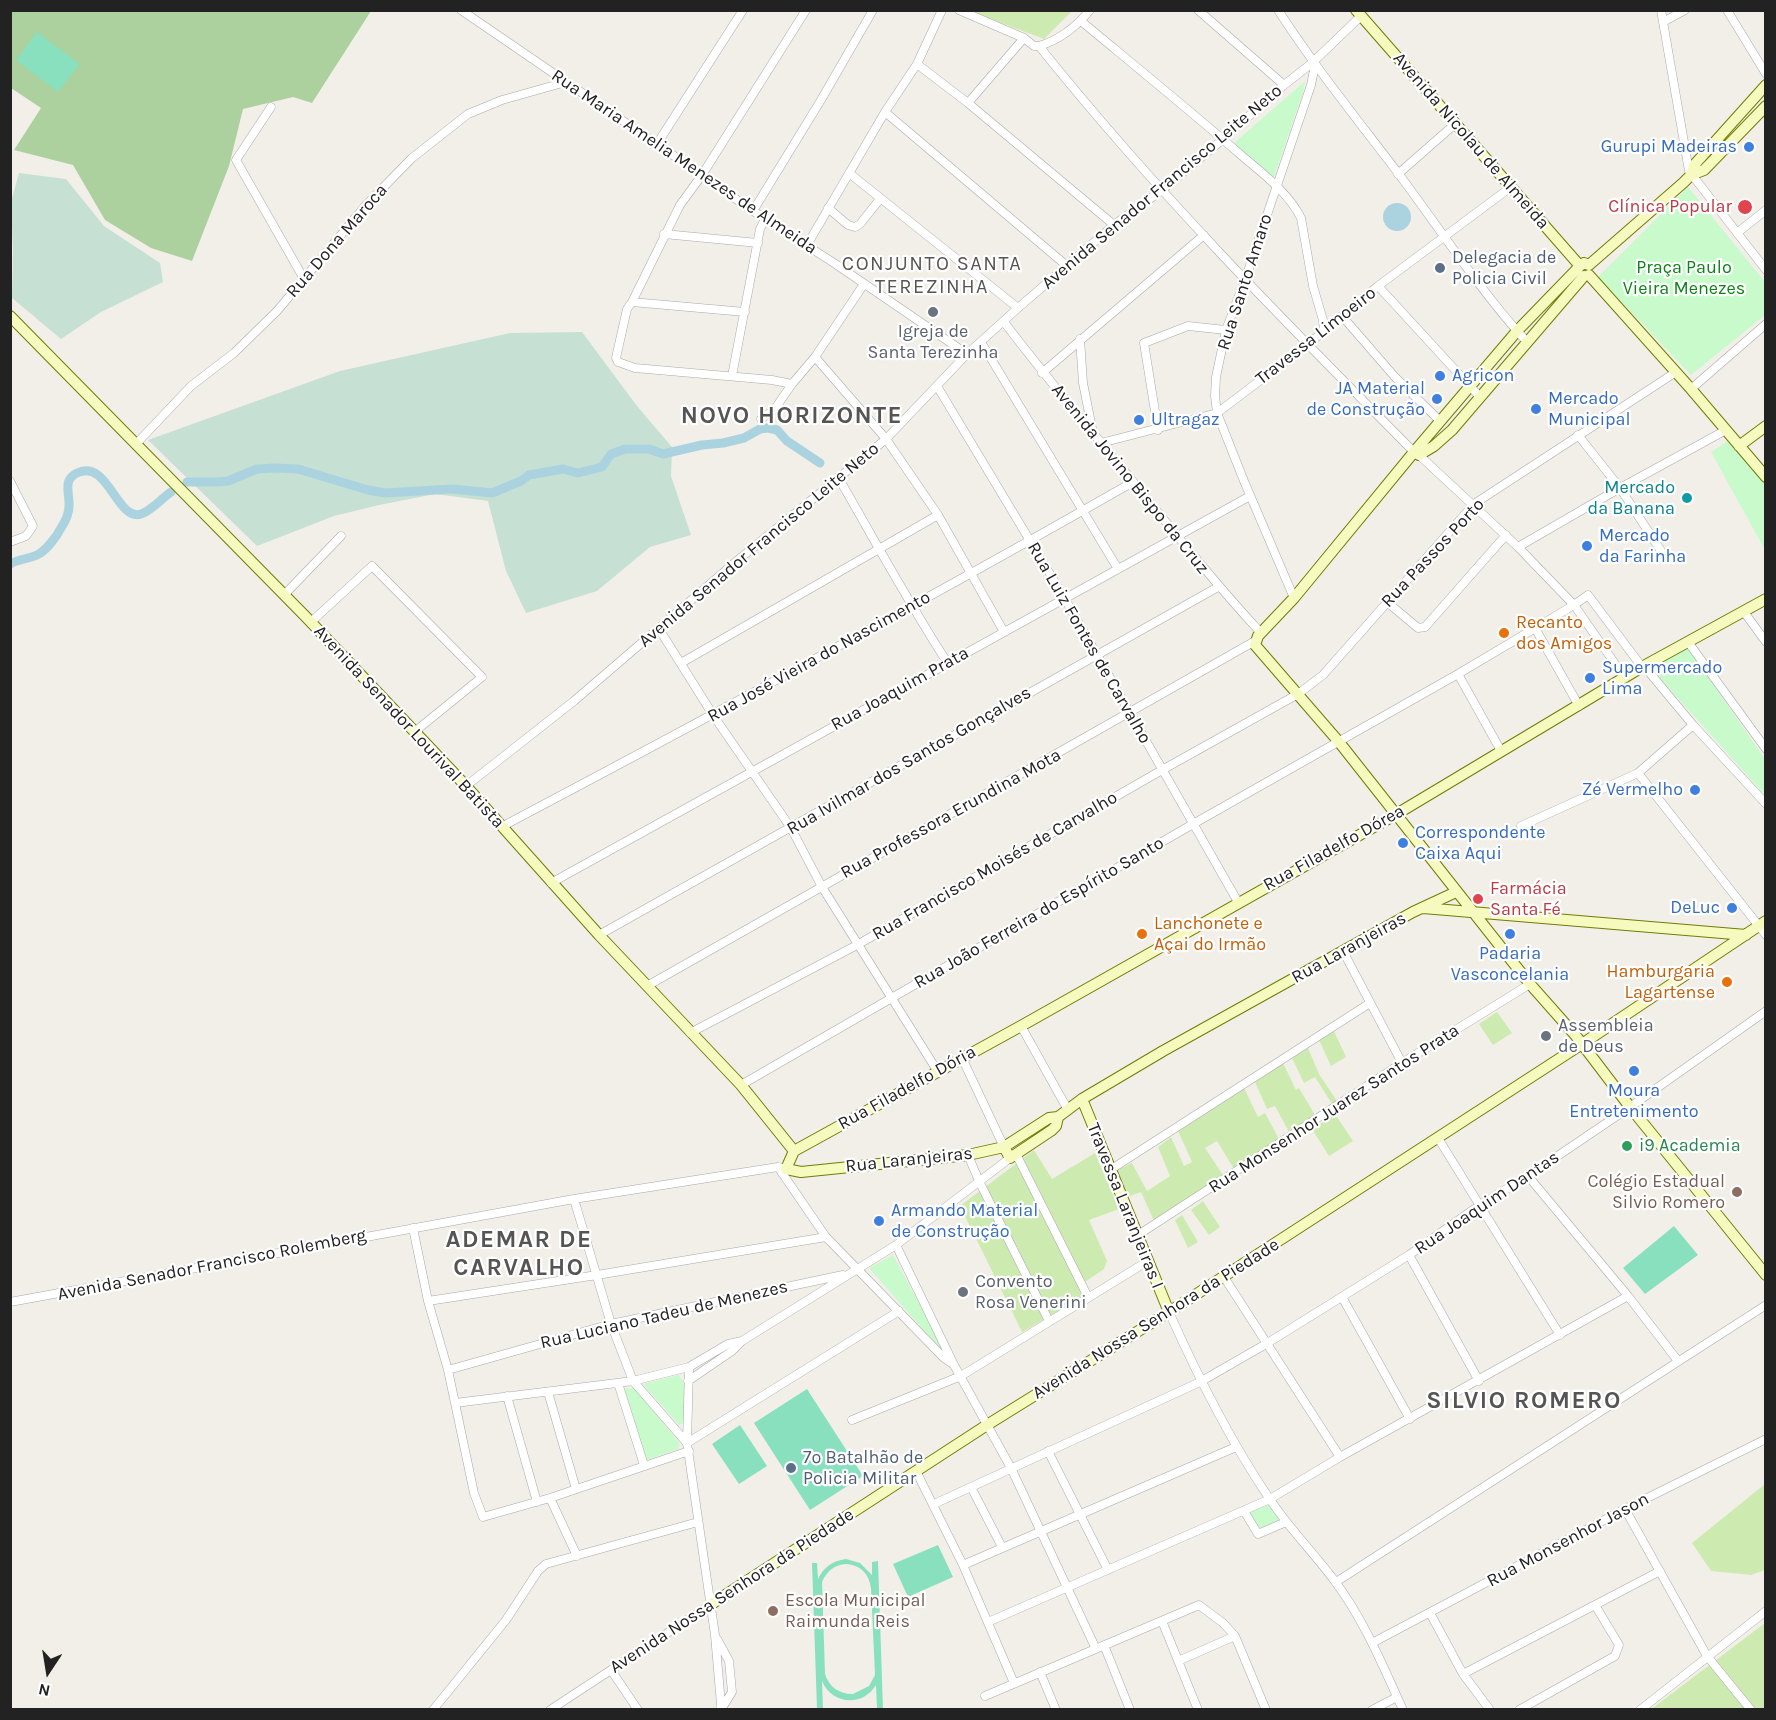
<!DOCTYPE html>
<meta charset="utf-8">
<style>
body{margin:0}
#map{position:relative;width:1776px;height:1720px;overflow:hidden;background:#f2efe9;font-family:Karla,sans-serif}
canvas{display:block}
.frame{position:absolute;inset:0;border:12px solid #222;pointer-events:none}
.north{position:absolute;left:18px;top:1642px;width:60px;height:60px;-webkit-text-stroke:4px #fff;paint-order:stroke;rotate:192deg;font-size:16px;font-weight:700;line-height:24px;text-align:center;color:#222}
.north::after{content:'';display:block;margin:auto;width:21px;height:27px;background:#222;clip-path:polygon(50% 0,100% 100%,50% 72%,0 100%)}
</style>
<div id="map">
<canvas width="1776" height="1720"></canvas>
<div class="frame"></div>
<div class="north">N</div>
</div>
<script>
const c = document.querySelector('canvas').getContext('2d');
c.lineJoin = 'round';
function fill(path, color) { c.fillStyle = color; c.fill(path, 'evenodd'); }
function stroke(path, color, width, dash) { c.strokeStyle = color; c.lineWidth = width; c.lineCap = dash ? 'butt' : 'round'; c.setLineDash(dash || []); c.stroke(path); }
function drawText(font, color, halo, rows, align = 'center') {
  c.font = font + ' Karla,sans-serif'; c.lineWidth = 4.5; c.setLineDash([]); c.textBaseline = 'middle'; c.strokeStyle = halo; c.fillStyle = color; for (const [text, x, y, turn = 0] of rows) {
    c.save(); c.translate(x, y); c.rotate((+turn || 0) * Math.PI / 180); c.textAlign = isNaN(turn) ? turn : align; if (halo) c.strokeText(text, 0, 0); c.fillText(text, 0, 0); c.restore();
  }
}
fill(new Path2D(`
 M970 11H1072L1044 39Z
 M1497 1012 1512 1033 1493 1045 1479 1024Z
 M1334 1031 1346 1057 1331 1066 1319 1040Z
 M1308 1048 1319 1074 1337 1101 1332 1104 1315 1077 1304 1083 1292 1058Z
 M1283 1063 1296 1090 1299 1088 1315 1115 1289 1132 1275 1106 1267 1109 1255 1082Z
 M1244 1088 1258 1117 1265 1113 1279 1139 1234 1169 1217 1141 1205 1148 1223 1175 1155 1223 1141 1192 1125 1198 1113 1172 1132 1163 1147 1191 1170 1176 1158 1147 1171 1137 1184 1166 1192 1162 1178 1131Z
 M1335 1114 1353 1141 1329 1156 1312 1129Z
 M1034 1150 1052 1179 1095 1153 1119 1209 1089 1220 1107 1261 1104 1269 1079 1286 1085 1296 1022 1332 960 1206Z
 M1203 1201 1220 1227 1209 1235 1191 1210Z
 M1182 1215 1198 1242 1188 1248 1175 1220Z
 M1765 1484V1570L1751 1575 1711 1571 1692 1543Z
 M1765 1623V1709L1650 1710Z`), '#cdebb0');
fill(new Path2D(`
 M10 11H371L312 103 293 97 243 109 229 166 192 261 151 248 105 220 73 165 14 150 41 108 11 88Z`), '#add19e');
fill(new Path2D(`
 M19 173 66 179 104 226 160 263 163 282 101 312 61 339 12 298 13 250 11 202Z
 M582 332 637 406 672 447 671 476 691 535 650 547 597 591 526 613 506 571 488 501 435 494 379 505 334 516 257 546 148 440 340 371 510 333Z`), '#c6e0d4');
fill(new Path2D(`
 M1305 81 1303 93 1273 179 1234 143Z
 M1688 187 1765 282V315L1691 375 1598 277Z
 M1729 440 1765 484V550L1711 452Z
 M1688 648 1765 759V795L1649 666Z
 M893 1255 949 1359 869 1268Z
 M679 1375 685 1386 684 1423 679 1425 643 1384Z
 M635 1388 680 1444 678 1449 647 1460 623 1389Z
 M1269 1505 1281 1522 1259 1531 1248 1513Z`), '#c8facc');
fill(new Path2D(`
 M37 32 80 64 58 92 16 60Z
 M1674 1226 1698 1255 1645 1294 1623 1268Z
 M807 1389 863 1476 810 1510 754 1423Z
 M740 1425 767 1466 739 1484 712 1444Z
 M938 1545 953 1577 908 1597 893 1564Z
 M846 1559 860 1563 872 1575V1562L878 1561 883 1709H877L876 1685C863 1707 832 1705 822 1681L823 1709H817L812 1563H817L818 1579C824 1567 832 1561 846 1559ZM846 1564C861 1565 869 1574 871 1588L875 1675 869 1686 853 1694C839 1694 829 1687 825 1674L822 1582C827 1571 834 1565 846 1564Z`), '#88e0be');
fill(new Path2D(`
 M1383 217a14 14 0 1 1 28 0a14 14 0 1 1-28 0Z`), '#aad3df');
stroke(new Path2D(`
 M187 482H217L228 481 257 469 275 468 298 469 368 490 385 493 452 489 492 493 521 481 529 475 563 469 578 473 602 467 611 454 625 449H649L663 454 702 445 723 443 744 438 760 429 768 428 777 430 787 441 820 463
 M10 564C19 559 28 559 37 555 46 551 57 536 61 528 65 522 69 513 69 506 70 494 62 480 77 473 108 458 117 522 141 514 151 511 162 498 171 492`), '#aad3df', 9);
const street = new Path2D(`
 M461 10 702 175 753 211 834 263 967 354
 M959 10 1024 38 1034 46H1039C1154 190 1284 321 1414 452
 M1198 10 1284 85
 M1278 10C1315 67 1357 119 1398 173 1440 229 1479 289 1526 341
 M1661 10 1689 171 1766 270
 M1727 10 1766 74
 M1081 21C1134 65 1188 109 1241 155 1262 173 1288 192 1301 218L1313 286 1323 320 1324 331
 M1663 22 1685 10
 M1039 46C1059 40 1077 26 1090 10
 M917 64 968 103 1114 225
 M968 103 1024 38
 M271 107 236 160 304 279
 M885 112 1067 266
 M657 144 743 10
 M849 173 1018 308
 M1398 174 1455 124
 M828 208 848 225 855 227 860 224 880 199
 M753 211 821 100 873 10
 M1737 233 1766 210
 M664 234 758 243
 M807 245 885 112 917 64 942 10
 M1378 286 1480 397
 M632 302 680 205 702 175 806 10
 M745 312 632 302 627 309 616 358 618 362 635 368 772 380 792 384
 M1342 316 1395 377 1440 421
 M1004 322C1045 376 1088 427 1131 479 1173 531 1215 583 1261 633
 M1080 339 1083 383 1093 433
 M981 342 1118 569
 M815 357 886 439 938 515 1004 632
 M1042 373 1204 235
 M732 376 760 229 765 219
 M937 386 1065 599 1238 902
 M1691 389 1766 324
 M761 419 774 410 792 384 815 357 864 284
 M1158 430 1144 343 1188 326 1226 330
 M1578 435 1620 488 1665 557
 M1101 443 1217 413 1307 345 1378 286 1511 187
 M136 444 191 386 234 353 277 311 367 204 412 158 468 114 502 100 566 82
 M1419 455 1518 547 1574 605 1625 678
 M838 477C874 539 908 602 947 662
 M10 481 33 526 26 536 10 542
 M1518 547 1620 488 1726 430
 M284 595 341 536
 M1294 598 1244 481 1217 413 1215 396 1216 377 1226 330 1245 280 1311 85 1315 65
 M1387 602 1418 628 1425 627 1506 535
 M1744 612 1766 642
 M311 622 372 566 482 677 418 729
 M1535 628 1579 706
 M659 629 713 715 791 828 822 887 938 1072
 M1688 642 1766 749
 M681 663 938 515
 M1644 666 1693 725 1766 804
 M1458 674 1501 751
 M1638 773 1766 935
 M466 786 574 701 738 560 886 439 967 354 1018 308 1114 225 1162 190 1223 139 1284 85 1312 63 1361 16
 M503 826C715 714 925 601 1133 482
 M1521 826 1638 773 1693 725
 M551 883 1250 496
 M599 935 1218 587
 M1343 951 1402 1063
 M647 986 1255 641
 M1021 1026 1068 1110
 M690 1033 857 945 1162 770 1298 694 1323 675 1474 504 1676 372
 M962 1058 1004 1147
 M741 1085 1193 824 1458 674 1574 605 1588 595 1642 667
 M1438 1138 1560 1335
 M1016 1154 1088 1297
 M968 1155 979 1181 1049 1321
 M778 1167 826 1237 944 1358 953 1364
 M1110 1170 1370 1003
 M1528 1176 1628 1296 1678 1361
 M574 1199 611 1324 633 1381 687 1443
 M413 1228 428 1301 448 1370 474 1493 483 1517 550 1498 689 1451
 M1138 1235 1402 1063 1530 984
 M896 1245 1010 1158
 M1409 1255 1479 1381
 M1224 1277 1340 1457
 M1342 1297 1410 1419
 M428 1301 597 1275 826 1237
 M10 1302 574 1199 778 1167 786 1169
 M1169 1312C1198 1377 1229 1439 1269 1498 1288 1527 1313 1552 1334 1580 1363 1618 1383 1666 1403 1710
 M689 1367 687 1443 715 1635 721 1704 720 1710
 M448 1370 611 1324 843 1275
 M688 1381 732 1351 741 1342
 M618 1383 644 1465
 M548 1392 576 1489
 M507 1396 537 1502
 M455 1403 633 1381 689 1367 728 1344 742 1341 896 1245 954 1365 1011 1468 1096 1649
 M852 1420 961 1376 1148 1261
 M687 1443 899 1311
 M1048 1451 1108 1570
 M916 1471 963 1565 1014 1683
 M971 1487 1002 1547
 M550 1498 577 1556
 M934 1504 1200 1382 1266 1344 1409 1255 1480 1205 1528 1176 1630 1107 1766 1011
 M1625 1509 1707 1656 1751 1710
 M1244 1511 1258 1534 1286 1522
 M963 1565 1236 1447
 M1336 1582 1766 1305
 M1430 1613 1463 1674 1490 1710
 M1162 1621 1198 1710
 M988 1622 1270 1499 1340 1457 1628 1296
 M717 1639 729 1661 732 1692 722 1708
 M1372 1643 1625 1509 1766 1439
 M1104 1645 1130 1710
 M1178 1661 1235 1636
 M611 1670 638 1710
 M1040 1672 1056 1710
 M1463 1674 1660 1571
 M985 1696 1199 1605 1223 1623 1235 1636 1266 1710
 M433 1710 506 1620 538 1571 546 1564 698 1522
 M550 1710 710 1605
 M1372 1710 1397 1697
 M1519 1710 1615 1656 1619 1645 1595 1605
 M1640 1710 1766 1611`);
const secondary = new Path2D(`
 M1356 10 1580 266
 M1691 175 1704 170 1766 106
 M1580 266 1517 331 1414 452 1294 598 1258 636 1255 645 1339 742 1530 984 1576 1036 1630 1107 1766 1275
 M1580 266 1584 263 1589 265 1683 183 1691 175 1695 164 1766 85
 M1589 275 1691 389 1766 477
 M10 316 306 617 466 786 599 935 741 1085 794 1151
 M1739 446 1766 426
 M1414 452 1419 455 1434 446 1452 430 1584 276
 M1423 908 1746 935
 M1082 1099 1169 1312
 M1004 1147 1010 1158 1052 1130 1056 1126 1058 1117
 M794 1151 1021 1026 1395 815 1642 667 1766 599
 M794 1151 786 1169 801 1172 968 1155 1004 1147 1049 1118 1058 1117 1082 1099 1163 1051 1413 912 1456 892
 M710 1605 987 1425 1169 1312 1582 1044 1766 921`);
stroke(street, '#a9a9a9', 9);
stroke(secondary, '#707d05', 12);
stroke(street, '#fff', 8);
stroke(secondary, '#f7fabf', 10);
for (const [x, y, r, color] of [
 [1749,147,6,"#3f7fe0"],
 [1745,207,8,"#e0444e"],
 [1440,268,6,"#5c6f8a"],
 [933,312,6,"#6b7280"],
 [1440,376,6,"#3f7fe0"],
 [1437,399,6,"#3f7fe0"],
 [1536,409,6,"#3f7fe0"],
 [1139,420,6,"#3f7fe0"],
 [1687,498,6,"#0f9aa8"],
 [1587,546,6,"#3f7fe0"],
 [1504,633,6,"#e8710a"],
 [1590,678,6,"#3f7fe0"],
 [1695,790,6,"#3f7fe0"],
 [1403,843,6,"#3f7fe0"],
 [1478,899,6,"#e0444e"],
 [1732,908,6,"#3f7fe0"],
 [1142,934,6,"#e8710a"],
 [1510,934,6,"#3f7fe0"],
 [1727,982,6,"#e8710a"],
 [1546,1036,6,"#6b7280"],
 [1634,1071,6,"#3f7fe0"],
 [1627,1146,6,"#2e9e5b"],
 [1737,1192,6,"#8d6e63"],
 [879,1221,6,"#3f7fe0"],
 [963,1292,6,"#6b7280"],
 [791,1468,6,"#5c6f8a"],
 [773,1611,6,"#8d6e63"]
]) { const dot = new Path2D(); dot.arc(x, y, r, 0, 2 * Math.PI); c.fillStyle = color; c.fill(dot); stroke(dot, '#fff', 2); }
drawText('18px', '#222', '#fff', [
 ["Avenida Nicolau de Almeida",1471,141,49],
 ["Rua Maria Amelia Menezes de Almeida",684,162,34],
 ["Avenida Senador Francisco Leite Neto",1162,187,-40],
 ["Rua Dona Maroca",337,241,-49],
 ["Rua Santo Amaro",1245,282,-72],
 ["Travessa Limoeiro",1316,336,-38],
 ["Avenida Jovino Bispo da Cruz",1130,479,51],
 ["Avenida Senador Francisco Leite Neto",759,545,-40],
 ["Rua Passos Porto",1433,553,-47],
 ["Rua Luiz Fontes de Carvalho",1089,643,60],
 ["Rua José Vieira do Nascimento",819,657,-29],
 ["Rua Joaquim Prata",900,689,-29],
 ["Avenida Senador Lourival Batista",409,727,47],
 ["Rua Ivilmar dos Santos Gonçalves",909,761,-30],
 ["Rua Professora Erundina Mota",951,814,-29],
 ["Rua Filadelfo Dórea",1334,848,-29],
 ["Rua Francisco Moisés de Carvalho",995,866,-30],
 ["Rua João Ferreira do Espírito Santo",1039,913,-30],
 ["Rua Laranjeiras",1349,948,-29],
 ["Rua Filadelfo Dória",907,1088,-29],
 ["Rua Monsenhor Juarez Santos Prata",1334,1109,-33],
 ["Rua Laranjeiras",909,1160,-6],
 ["Rua Joaquim Dantas",1487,1203,-34],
 ["Travessa Laranjeiras I",1125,1206,68],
 ["Avenida Senador Francisco Rolemberg",212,1265,-11],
 ["Rua Luciano Tadeu de Menezes",664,1315,-13],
 ["Avenida Nossa Senhora da Piedade",1156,1319,-32],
 ["Rua Monsenhor Jason",1568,1540,-28],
 ["Avenida Nossa Senhora da Piedade",732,1591,-33]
]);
drawText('18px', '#366cbe', '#fff', [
 ["Gurupi Madeiras",1737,147,"right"],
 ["Agricon",1452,376],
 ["JA Material",1425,389,"right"],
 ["de Construção",1425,410,"right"],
 ["Mercado",1548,399],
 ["Municipal",1548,420],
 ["Ultragaz",1151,420],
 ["Mercado",1599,536],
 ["da Farinha",1599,557],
 ["Supermercado",1602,668],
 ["Lima",1602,689],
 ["Zé Vermelho",1683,790,"right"],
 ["Correspondente",1415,833],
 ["Caixa Aqui",1415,854],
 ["DeLuc",1720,908,"right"],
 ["Padaria",1510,954,"center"],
 ["Vasconcelania",1510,975,"center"],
 ["Moura",1634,1091,"center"],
 ["Entretenimento",1634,1112,"center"],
 ["Armando Material",891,1211],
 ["de Construção",891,1232]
], 'left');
drawText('18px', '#be3a42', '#fff', [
 ["Clínica Popular",1732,207],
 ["Farmácia",1490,889,"left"],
 ["Santa Fé",1490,910,"left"]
], 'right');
drawText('18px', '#4e5e75', '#fff', [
 ["Delegacia de",1452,258],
 ["Policia Civil",1452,279],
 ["7º Batalhão de",803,1458],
 ["Policia Militar",803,1479]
], 'left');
drawText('18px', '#0c8416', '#fff', [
 ["Praça Paulo",1684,268],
 ["Vieira Menezes",1684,289]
]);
drawText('18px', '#5b616d', '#fff', [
 ["Igreja de",933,332,"center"],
 ["Santa Terezinha",933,353,"center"],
 ["Assembleia",1558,1026],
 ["de Deus",1558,1047],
 ["Convento",975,1282],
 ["Rosa Venerini",975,1303]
], 'left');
drawText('18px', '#0d838f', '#fff', [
 ["Mercado",1675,488],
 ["da Banana",1675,509]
], 'right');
drawText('18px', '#c56008', '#fff', [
 ["Recanto",1516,623],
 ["dos Amigos",1516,644],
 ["Lanchonete e",1154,924],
 ["Açai do Irmão",1154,945],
 ["Hamburgaria",1715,972,"right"],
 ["Lagartense",1715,993,"right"]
], 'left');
drawText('18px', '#27864d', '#fff', [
 ["i9 Academia",1639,1146]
], 'left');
drawText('18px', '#785e54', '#fff', [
 ["Colégio Estadual",1725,1182],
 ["Silvio Romero",1725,1203],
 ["Escola Municipal",785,1601,"left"],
 ["Raimunda Reis",785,1622,"left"]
], 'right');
c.letterSpacing = '1.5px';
drawText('20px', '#555', '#fff', [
 ["CONJUNTO SANTA",932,264],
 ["TEREZINHA",932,287]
]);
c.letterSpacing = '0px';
c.letterSpacing = '1.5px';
drawText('bold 24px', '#555', '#fff', [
 ["NOVO HORIZONTE",792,416],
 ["ADEMAR DE",519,1240],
 ["CARVALHO",519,1268],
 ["SILVIO ROMERO",1524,1401]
]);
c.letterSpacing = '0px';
</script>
